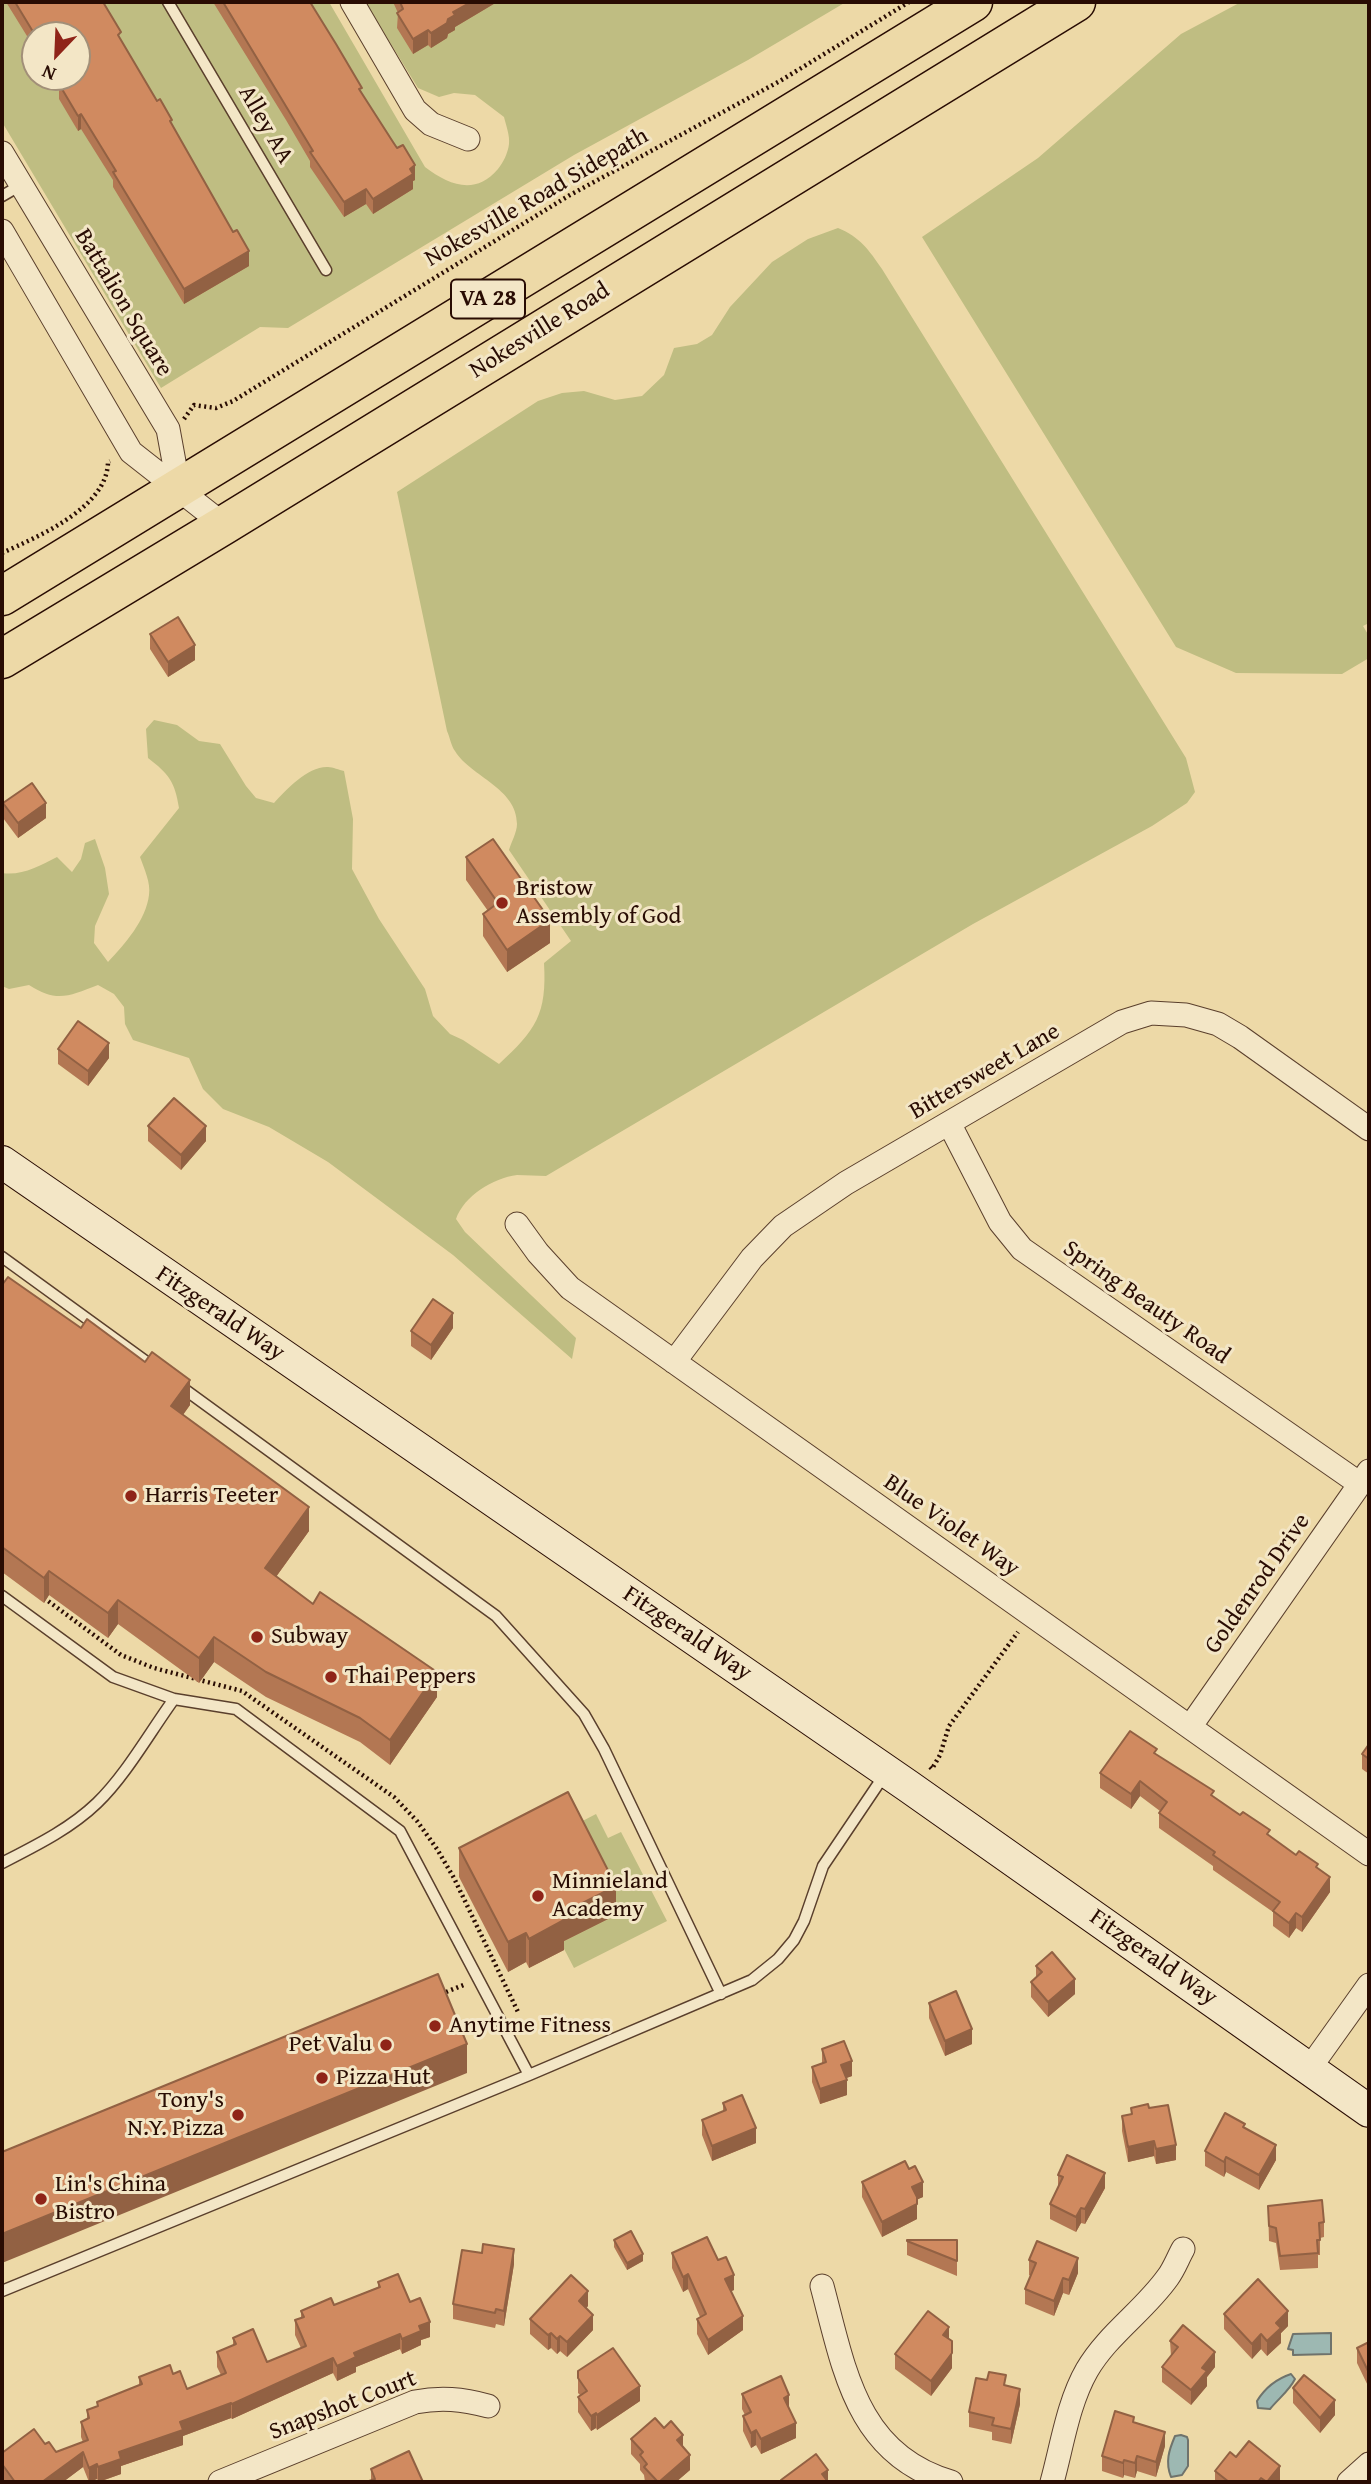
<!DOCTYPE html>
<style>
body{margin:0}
#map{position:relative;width:1371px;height:2484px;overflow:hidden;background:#edd9a7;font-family:"Gentium Book Plus",serif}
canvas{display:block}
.frame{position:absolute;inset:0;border:4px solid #290c03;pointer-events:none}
.north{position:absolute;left:21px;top:21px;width:70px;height:70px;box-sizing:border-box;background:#f3e6c6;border:2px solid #a28f78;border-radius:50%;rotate:203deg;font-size:19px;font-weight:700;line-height:28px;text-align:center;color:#290c03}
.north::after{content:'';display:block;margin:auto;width:24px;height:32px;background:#8f2418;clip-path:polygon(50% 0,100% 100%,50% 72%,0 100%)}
</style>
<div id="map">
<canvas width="1371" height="2484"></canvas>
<div class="frame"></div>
<div class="north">N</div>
</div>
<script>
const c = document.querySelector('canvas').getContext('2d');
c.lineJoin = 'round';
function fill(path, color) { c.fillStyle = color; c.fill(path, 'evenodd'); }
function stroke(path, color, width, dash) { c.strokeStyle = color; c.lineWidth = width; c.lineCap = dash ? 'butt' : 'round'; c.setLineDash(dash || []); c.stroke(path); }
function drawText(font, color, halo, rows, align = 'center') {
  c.font = font + ' "Gentium Book Plus",serif'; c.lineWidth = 6; c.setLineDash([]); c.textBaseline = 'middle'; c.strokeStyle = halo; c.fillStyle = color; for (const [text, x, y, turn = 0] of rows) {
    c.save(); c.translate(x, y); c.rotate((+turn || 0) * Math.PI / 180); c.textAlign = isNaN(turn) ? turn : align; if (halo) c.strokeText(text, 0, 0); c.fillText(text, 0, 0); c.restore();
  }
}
fill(new Path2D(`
 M2 2H329L425 167C449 185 475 196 498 169 503 163 508 153 509 144 510 136 506 125 504 117L475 95 454 93 439 97 418 88 365 2H846L748 60 574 155 288 328 260 327 161 388 2 122ZM35 35H77V77H35Z
 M1241 2H1369V623L1363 626 1369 636V658L1342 674 1236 673 1176 647 922 237 1038 158 1181 34Z
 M838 228C860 237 869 250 882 269L1186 758 1195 792 1187 803 1152 826 973 924 546 1176C537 1176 527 1175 517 1175 493 1178 464 1196 456 1219L465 1232 576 1338 572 1359 453 1255 328 1162 269 1127 223 1109 203 1089 189 1058 133 1040 125 1024 124 1007 114 994 98 985C69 996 57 1003 29 985L9 989 2 986V873C22 876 39 866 57 857L72 872 81 859 85 843 95 839 105 868 109 894 95 926 94 943 108 962C125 944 146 920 149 895 151 883 144 868 140 857L179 808C175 782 169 774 148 758L146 729 154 720 177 725 199 741 220 744 246 786 256 798 274 803C286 790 308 766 328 767 333 767 339 770 344 771L353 819 352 869 379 919 425 989 433 1016 450 1034 463 1040 499 1064C536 1030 547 1014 544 963L571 941 509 850C511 843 517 832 517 824 517 788 471 777 455 751 451 746 450 737 447 731L397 492 538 401 562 393 584 391 615 400 642 396 664 375 674 348 697 344 712 335 730 307 772 262 808 239Z
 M596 1814 608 1838 621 1832 667 1921 574 1968 561 1943 571 1827Z`), '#bfbd82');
const water = new Path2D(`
 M1331 2333V2354L1293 2355V2350L1288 2349 1293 2334Z
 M1291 2374 1295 2379C1289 2391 1279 2398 1270 2409L1258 2408 1257 2401C1265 2388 1276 2379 1291 2374Z
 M1181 2435 1187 2437 1188 2440V2466L1182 2475 1171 2477C1165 2462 1169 2450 1175 2436Z`);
fill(water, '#9db8b2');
stroke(water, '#6f736c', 2);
const lane = new Path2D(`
 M168 2 326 270
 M2 196 21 185
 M2 1257 155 1368
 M180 1386 496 1616 584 1714 604 1749 721 1994
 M2 1596 113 1677 174 1699
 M2 1863C35 1846 70 1829 97 1803 126 1775 150 1732 174 1699L236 1709 400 1831 529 2075
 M2 2291 529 2075 752 1980 778 1959 794 1940 804 1921 823 1866 885 1774`);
const street = new Path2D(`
 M352 2 415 110 431 124 468 139
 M2 153 168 429 179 489
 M2 231 131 452 224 525
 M949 1123 1000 1222 1022 1249 1360 1484
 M517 1224 538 1253 570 1288 1369 1854
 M674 1362 752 1258 783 1226 846 1183 1122 1022 1151 1013 1186 1015 1218 1024 1240 1037 1369 1129
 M1190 1727 1369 1471
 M1309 2069 1369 1985
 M822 2286C844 2368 856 2455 951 2482
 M220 2482 415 2402C441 2397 462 2399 488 2406
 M1052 2482C1062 2446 1068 2403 1087 2370 1108 2334 1144 2311 1168 2277 1174 2269 1178 2258 1183 2249
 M1349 2482 1369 2464`);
const secondary = new Path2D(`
 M2 1162 908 1786 1369 2111`);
const highway = new Path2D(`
 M2 596 973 2
 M2 659 224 525 1076 2`);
stroke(lane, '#5a3f2c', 13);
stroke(street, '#5a3f2c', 25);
stroke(secondary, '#290c03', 34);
stroke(highway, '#290c03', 41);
stroke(new Path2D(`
 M184 419 194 405 216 408 233 401 570 195 780 81 909 2
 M2 553C39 536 107 508 108 462L110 461
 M44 1598 121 1655 154 1668 242 1691 394 1797 417 1821 437 1849 454 1878 518 2012
 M930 1767 932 1769 940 1755 949 1726 1018 1632
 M441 1994 466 1984`), '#290c03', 4.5, [2, 3.5]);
stroke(lane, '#f3e6c6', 10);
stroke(street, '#f3e6c6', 23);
stroke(secondary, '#f3e6c6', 32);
stroke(highway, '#edd9a7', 38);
fill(new Path2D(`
 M6 2H103L121 41 172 126 249 266 184 304 113 187V180L81 129 78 131 59 99V90L52 77H77L35 35V49Z
 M213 2H310L362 93 415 180 413 181V189L373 214 366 204 344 217 310 167V161L286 120Z
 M393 2H497L455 27V30L448 34 447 38 431 48 428 45 413 54 397 28 398 13Z
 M150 634 195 660 168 677 150 649Z
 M3 803 46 818 18 838 3 818Z
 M466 857 550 943 507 972 483 936V914L488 911 466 880Z
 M58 1049 109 1058 88 1086 58 1064Z
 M148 1126 206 1141 181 1170 148 1141Z
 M2 1285 190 1405 183 1415 309 1531 276 1577 437 1697 390 1765 360 1742 266 1697 214 1662 199 1683 118 1624 108 1638 49 1595 44 1603 2 1572Z
 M453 1328 431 1360 411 1346V1331Z
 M1369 1744V1774L1362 1769V1754Z
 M1157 1755 1214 1797 1296 1855 1318 1869 1330 1892 1302 1932 1296 1928 1289 1938 1273 1926V1912L1213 1870V1866L1159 1828V1813L1160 1811 1140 1796 1131 1809 1100 1788V1773Z
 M459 1848 616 1915 564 1941V1950L529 1968 526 1962 508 1972 459 1877Z
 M1036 1966 1075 1994 1048 2017 1031 1997V1982L1036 1977Z
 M929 2003 972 2044 945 2056 929 2018Z
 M822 2049 852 2076 846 2078 847 2095 820 2104 812 2082V2067L822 2064Z
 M723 2103 756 2143 712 2161 702 2135V2120L723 2111Z
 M1131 2108H1149L1176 2160 1156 2164 1154 2156 1128 2162 1122 2131V2116L1131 2114Z
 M1245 2128 1276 2160 1259 2190 1226 2172 1224 2177 1205 2166V2151Z
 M1058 2175 1105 2188 1085 2224 1081 2223 1076 2232 1050 2219V2204L1058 2188Z
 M862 2182 923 2197 917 2199V2219L882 2237 862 2197Z
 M1268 2206 1324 2222V2237L1320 2238V2255H1318V2268L1280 2270 1276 2243 1269 2241Z
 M614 2240 643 2261 627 2270 614 2247Z
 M907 2240H957V2276L907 2255Z
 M482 2253 514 2264 504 2326 496 2324 495 2328 453 2319V2304Z
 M672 2253 718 2260 734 2290 731 2291 743 2330 708 2355 697 2334V2319L700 2317 688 2289 683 2292 672 2268Z
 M1029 2260 1078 2273 1069 2295 1063 2293 1054 2316 1025 2304V2289L1031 2276 1029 2275Z
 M378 2282 410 2302 430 2337 421 2340V2345L402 2354 400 2349 356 2367V2372L337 2381 333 2373 232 2419 231 2418 183 2436V2445L121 2466V2474L99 2482 97 2479 89 2482 83 2467 63 2482H4L2 2479V2453L45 2444 56 2452 83 2442 81 2437V2422L87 2420V2410L97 2407V2402L139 2386V2377L173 2374 187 2389 221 2375 217 2367V2352L233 2345V2338L267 2362 301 2348 295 2335V2320L301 2318V2311L334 2305 378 2287Z
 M588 2306 586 2308 593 2330 567 2357 560 2351 557 2354 551 2348 548 2350 530 2334V2319Z
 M1224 2314 1288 2326 1281 2333V2343L1267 2356 1261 2349 1252 2359 1224 2329Z
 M949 2339 952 2341V2368L931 2396 895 2369V2354Z
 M1170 2341 1215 2367 1207 2377V2386L1191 2405 1162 2382V2367L1171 2356Z
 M1369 2342V2388L1357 2363V2348Z
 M578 2371 640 2401 597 2430 596 2428 591 2431 578 2412V2397L580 2395 578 2393Z
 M1006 2386 1020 2404 1011 2444 992 2440V2432L969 2427V2412Z
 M1293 2388 1335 2415 1320 2433 1293 2403Z
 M742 2394 789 2409 796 2438 761 2454 756 2445 751 2448 743 2431V2416L745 2415 742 2409Z
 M1134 2422 1165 2446 1156 2477 1137 2471 1135 2478 1124 2475 1123 2478 1102 2471V2456Z
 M664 2428 683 2446 690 2470 676 2482H645L644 2475 640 2470V2464L631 2454V2439Z
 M1236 2457 1280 2481 1279 2482H1215V2471Z
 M371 2469 423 2482 371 2481Z`), '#b37753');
fill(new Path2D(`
 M471 2H497L455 27V30L448 34 447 38 431 48V33L448 19 453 12Z
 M428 30V45L413 54V39Z
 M81 114V129L78 131V116Z
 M415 165V180L413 181V189L373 214V199Z
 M366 189V204L344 217V202Z
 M249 251V266L184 304V289Z
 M195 645V660L168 677V662Z
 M46 803V818L18 838V823Z
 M550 920V943L507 972V950Z
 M109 1043V1058L88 1086V1071Z
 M206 1126V1141L181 1170V1155Z
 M453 1313V1328L431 1360V1345Z
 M190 1380V1405L171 1431V1406Z
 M309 1507V1531L265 1592V1568Z
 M49 1571V1595L44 1603V1578Z
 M118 1600V1624L108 1638V1613Z
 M214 1637V1662L199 1683V1658Z
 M437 1672V1697L390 1765V1740Z
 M1140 1781V1796L1131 1809V1794Z
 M1330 1877V1892L1302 1932V1917Z
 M616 1886V1915L564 1941V1950L529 1968V1939L561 1914Z
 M1296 1913V1928L1289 1938V1923Z
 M526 1933V1962L508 1972V1942Z
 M1075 1979V1994L1048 2017V2002Z
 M972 2029V2044L945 2056V2041Z
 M467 2044V2073L2 2263V2234Z
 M852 2061V2076L841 2080V2065Z
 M847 2080V2095L820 2104V2089Z
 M756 2128V2143L712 2161V2146Z
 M1154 2141V2156L1128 2162V2147Z
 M1176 2145V2160L1156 2164V2149Z
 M1276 2145V2160L1259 2190V2175Z
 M1226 2157V2172L1224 2177V2162Z
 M1105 2173V2188L1085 2224V2209Z
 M923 2182V2197L912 2202V2187Z
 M917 2204V2219L882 2237V2222Z
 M1081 2208V2223L1076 2232V2217Z
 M514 2249V2264L504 2326V2311Z
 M643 2254V2261L627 2270V2263Z
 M1078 2258V2273L1069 2295V2280Z
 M688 2274V2289L683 2292V2277Z
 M734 2275V2290L725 2294V2279Z
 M1063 2278V2293L1054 2316V2301Z
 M588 2291V2306L579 2316V2301Z
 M1288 2311V2326L1281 2333V2343L1267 2356V2341L1276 2323Z
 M593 2315V2330L567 2357V2342Z
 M743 2316V2330L708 2355V2340Z
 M430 2322V2337L421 2340V2345L402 2354V2339L419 2326Z
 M949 2327V2342L943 2335Z
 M551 2333V2348L548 2350V2335Z
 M400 2334V2349L356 2367V2372L337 2381V2366L354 2353Z
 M1261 2334V2349L1252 2359V2344Z
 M560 2336V2351L557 2354V2339Z
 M1215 2352V2367L1207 2377V2386L1191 2405V2390L1202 2368Z
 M952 2353V2368L931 2396V2381Z
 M333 2358V2373L232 2419V2404Z
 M640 2386V2401L597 2430V2415Z
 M1020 2389V2404L1011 2444V2429Z
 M789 2395V2410L784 2398Z
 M1335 2400V2415L1320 2433V2418Z
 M231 2403V2418L183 2436V2445L121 2466V2474L98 2482V2467L119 2452 180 2422Z
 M596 2413V2428L591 2431V2416Z
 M796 2423V2438L761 2454V2439Z
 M756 2430V2445L751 2448V2433Z
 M1165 2432V2446L1156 2477V2462Z
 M683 2435V2450L677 2440Z
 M83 2452V2467L63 2482H42Z
 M690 2455V2470L676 2482H659Z
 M1137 2456V2471L1135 2478V2463Z
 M1124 2460V2475L1123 2478V2463Z
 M97 2464V2479L89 2482V2468Z
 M1280 2466V2481L1279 2482H1267Z
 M828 2470V2482L822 2474Z`), '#926143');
const building = new Path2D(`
 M15 2H103L121 32 118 35 157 101 160 99 172 120 170 121 233 232 237 230 249 251 184 289 113 172 116 171 81 114 78 116 59 84 64 82 61 77H77V35H35Z
 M223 2H310L336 44 362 88 359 89 393 142 397 148 403 145 415 165 410 169 413 174 373 199 366 189 344 202 310 152 313 151Z
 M400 2H471L453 12 455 15 448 19 447 23 431 33 428 30 413 39 397 13 403 9Z
 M178 617 195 645 168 662 150 634Z
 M32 783 46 803 18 823 3 803Z
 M493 839 550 920 507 950 483 914 498 903 466 857Z
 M78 1021 109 1043 88 1071 58 1049Z
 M174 1098 206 1126 181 1155 148 1126Z
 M8 1277 81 1328 87 1319 145 1362 152 1352 190 1380 171 1406 309 1507 265 1568 313 1604 320 1592 437 1672 390 1740 360 1718 266 1672 214 1637 199 1658 118 1600 108 1613 49 1571 44 1578 2 1547V1285Z
 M433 1299 453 1313 431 1345 411 1331Z
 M1130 1731 1157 1749 1154 1753 1214 1791 1211 1795 1240 1815 1243 1812 1270 1830 1267 1834 1296 1855 1299 1851 1318 1864 1316 1867 1330 1877 1302 1917 1296 1913 1289 1923 1273 1911 1280 1902 1213 1855 1215 1852 1159 1813 1167 1802 1140 1781 1131 1794 1100 1773Z
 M1369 1744V1759L1362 1754Z
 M568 1792 616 1886 561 1914 564 1920 529 1939 526 1933 508 1942 459 1848Z
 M1052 1952 1075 1979 1048 2002 1031 1982 1042 1972 1036 1966Z
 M438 1974 467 2044 2 2234V2152Z
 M956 1991 972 2029 945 2041 929 2003Z
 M844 2041 852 2061 841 2065 847 2080 820 2089 812 2067 826 2062 822 2049Z
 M742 2095 756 2128 712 2146 702 2120 726 2110 723 2103Z
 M1148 2104 1149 2108 1168 2105 1176 2145 1156 2149 1154 2141 1128 2147 1122 2116 1132 2114 1131 2108Z
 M1225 2113 1245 2124 1243 2127 1276 2145 1259 2175 1226 2157 1224 2162 1205 2151Z
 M1067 2155 1105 2173 1085 2209 1081 2208 1076 2217 1050 2204 1063 2177 1058 2175Z
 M905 2161 909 2169 915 2166 923 2182 912 2187 917 2197V2204L882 2222 862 2182Z
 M1322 2200 1324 2222 1319 2223 1320 2240H1317L1318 2253 1280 2256 1276 2228 1269 2226 1268 2206Z
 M631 2231 643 2254 627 2263 614 2240Z
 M707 2237 718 2260 726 2257 734 2275 725 2279 743 2316 708 2340 697 2319 706 2314 688 2274 683 2277 672 2253Z
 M907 2240H957V2261L907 2241Z
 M1037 2241 1078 2258 1069 2280 1063 2278 1054 2301 1025 2289 1036 2263 1029 2260Z
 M483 2244 514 2249 504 2311 496 2309 495 2313 453 2304 462 2250 482 2253Z
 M398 2274 410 2302 420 2298 430 2322 419 2326 421 2331 402 2339 400 2334 354 2353 356 2357 337 2366 333 2358 232 2404 231 2403 180 2422 183 2430 119 2452 121 2459 98 2467 97 2464 89 2468 83 2452 42 2482H15L2 2464V2453L34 2429 45 2444 49 2442 56 2452 88 2440 81 2422 89 2418 87 2410 98 2406 97 2402 142 2384 139 2377 170 2365 173 2374 180 2371 187 2389 226 2373 217 2352 236 2344 233 2338 253 2329 267 2362 306 2346 295 2320 304 2317 301 2311 331 2298 334 2305 380 2287 378 2282Z
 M571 2275 588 2291 579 2301 593 2315 567 2342 560 2336 557 2339 551 2333 548 2335 530 2319Z
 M1258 2279 1288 2311 1276 2323 1281 2328 1267 2341 1261 2334 1252 2344 1224 2314Z
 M928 2311 949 2327 943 2335 952 2341V2353L931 2381 895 2354Z
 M1183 2325 1215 2352 1202 2368 1207 2371 1191 2390 1162 2367 1178 2347 1170 2341Z
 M1369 2342V2373L1357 2348Z
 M613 2348 640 2386 597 2415 596 2413 591 2416 578 2397 587 2391 578 2378V2371Z
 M989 2372 1006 2375 1004 2385 1020 2389 1011 2429 992 2425 994 2418 969 2412 976 2378 987 2380Z
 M1304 2375 1335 2400 1320 2418 1293 2388Z
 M781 2376 789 2395 784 2398 796 2423 761 2439 756 2430 751 2433 743 2416 751 2412 742 2394Z
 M1115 2411 1134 2417 1133 2422 1165 2432 1156 2462 1137 2456 1135 2463 1124 2460 1123 2463 1102 2456Z
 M655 2418 664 2428 671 2421 683 2435 677 2440 690 2455 659 2482H658L644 2467 647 2464 640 2455 643 2452 631 2439Z
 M1249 2441 1280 2466 1267 2482 1261 2478 1258 2482H1229L1215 2471 1230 2452 1236 2457Z
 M409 2451 423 2482H366L375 2479 371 2469Z
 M816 2454 828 2470 822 2474 828 2482H783L781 2480Z`);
fill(building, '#d08a60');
stroke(building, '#926143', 2);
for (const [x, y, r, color] of [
 [502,903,7,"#8f2418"],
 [131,1496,7,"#8f2418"],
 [257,1637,7,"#8f2418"],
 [331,1677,7,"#8f2418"],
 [538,1896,7,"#8f2418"],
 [435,2026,7,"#8f2418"],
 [386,2045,7,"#8f2418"],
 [322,2078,7,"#8f2418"],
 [238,2115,7,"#8f2418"],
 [41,2199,7,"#8f2418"]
]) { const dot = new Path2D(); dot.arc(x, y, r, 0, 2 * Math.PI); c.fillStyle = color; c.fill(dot); stroke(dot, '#f3e6c6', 2.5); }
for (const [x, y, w] of [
 [488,299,74]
]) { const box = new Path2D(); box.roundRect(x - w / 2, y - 19.5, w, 39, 5); c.fillStyle = '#f3e6c6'; c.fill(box); stroke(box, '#290c03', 2); }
drawText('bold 23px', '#290c03', null, [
 ["VA 28",488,299]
]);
drawText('24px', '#290c03', '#f3e6c6', [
 ["Alley AA",265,125,60],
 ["Nokesville Road Sidepath",537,198,-30],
 ["Battalion Square",123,303,59],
 ["Nokesville Road",540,331,-32],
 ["Bittersweet Lane",985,1072,-30],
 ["Spring Beauty Road",1146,1303,35],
 ["Fitzgerald Way",220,1314,34],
 ["Blue Violet Way",951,1526,35],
 ["Goldenrod Drive",1258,1584,-55],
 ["Fitzgerald Way",687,1634,34],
 ["Fitzgerald Way",1153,1958,35],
 ["Snapshot Court",343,2406,-21]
]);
drawText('24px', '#290c03', '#f3e6c6', [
 ["Bristow",516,889],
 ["Assembly of God",516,917],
 ["Harris Teeter",145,1496],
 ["Subway",271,1637],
 ["Thai Peppers",345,1677],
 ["Minnieland",552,1882],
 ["Academy",552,1910],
 ["Anytime Fitness",449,2026],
 ["Pet Valu",372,2045,"right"],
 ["Pizza Hut",336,2078],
 ["Tony's",224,2101,"right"],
 ["N.Y. Pizza",224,2129,"right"],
 ["Lin's China",55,2185],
 ["Bistro",55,2213]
], 'left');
</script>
